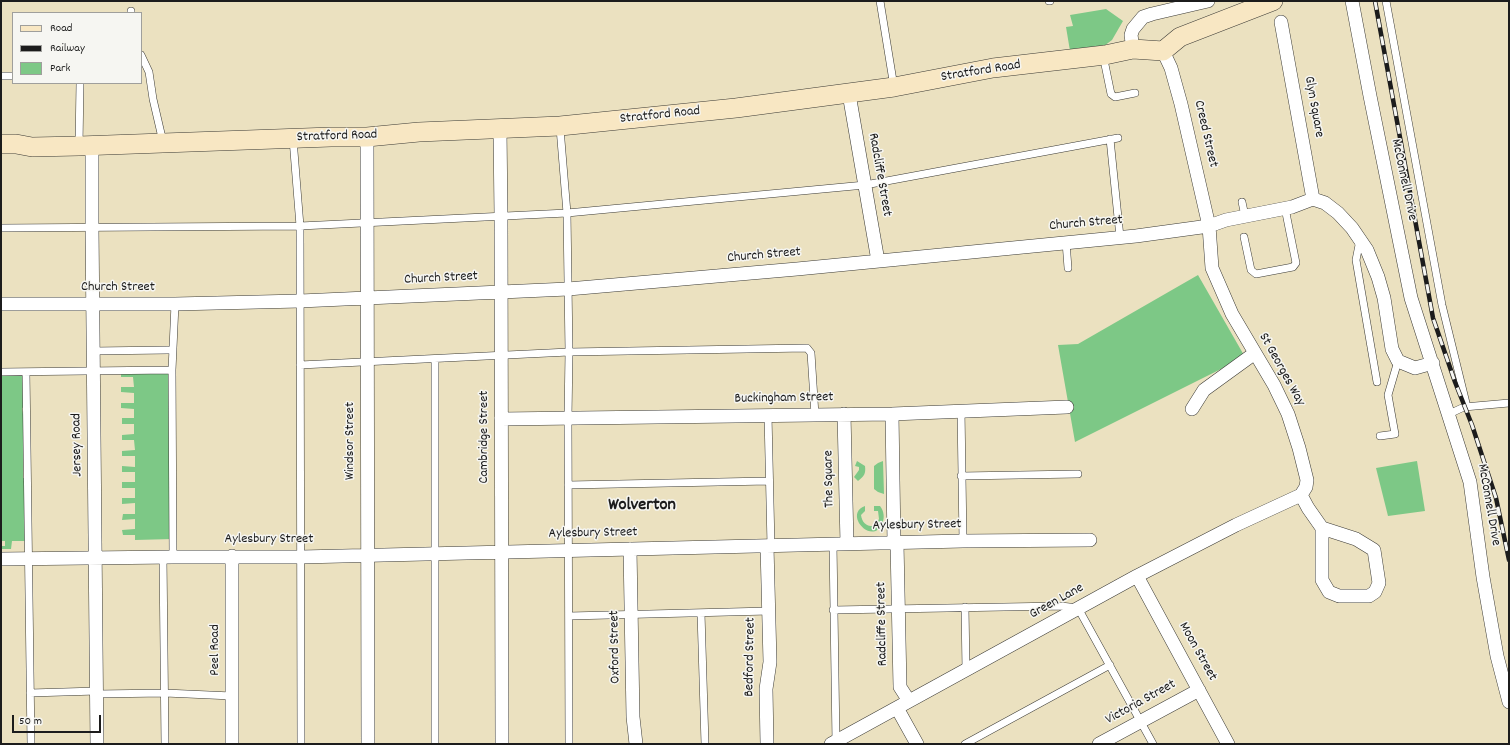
<!DOCTYPE html>
<style>
body{margin:0}
#map{position:relative;width:1510px;height:745px;overflow:hidden;background:#ebe1c0;font-family:Dekko,sans-serif}
canvas{display:block}
.frame{position:absolute;inset:0;border:2px solid #1c1c1c;pointer-events:none}
.legend{position:absolute;left:12px;top:12px;width:130px;height:72px;box-sizing:border-box;background:#f6f6f2;border:1px solid #9f9f9c;margin:0;padding:5px 7px;list-style:none;font-size:12px;color:#1c1c1c}
.legend li{display:flex;align-items:center;gap:8px;height:20px}
.legend b{width:20px;border:1px solid #9f9f9c}
.scale{position:absolute;left:12px;top:715px;width:89px;height:18px;box-sizing:border-box;border:2px solid #1c1c1c;border-top:0;padding-left:5px;font-size:12px;line-height:14px;white-space:nowrap;color:#1c1c1c;-webkit-text-stroke:3px #f6f6f2;paint-order:stroke}
</style>
<div id="map">
<canvas width="1510" height="745"></canvas>
<div class="frame"></div>
<ul class="legend">
<li><b style="height:5px;background:#f8e7c3"></b>Road</li>
<li><b style="height:5px;background:#1c1c1c"></b>Railway</li>
<li><b style="height:11px;background:#7dc886"></b>Park</li>
</ul>
<div class="scale">50 m</div>
</div>
<script>
const c = document.querySelector('canvas').getContext('2d');
c.lineJoin = 'round';
function fill(path, color) { c.fillStyle = color; c.fill(path, 'evenodd'); }
function stroke(path, color, width, dash) { c.strokeStyle = color; c.lineWidth = width; c.lineCap = dash ? 'butt' : 'round'; c.setLineDash(dash || []); c.stroke(path); }
function drawText(font, color, halo, rows, align = 'center') {
  c.font = font + ' Dekko,sans-serif'; c.lineWidth = 3; c.setLineDash([]); c.textBaseline = 'middle'; c.strokeStyle = halo; c.fillStyle = color; for (const [text, x, y, turn = 0] of rows) {
    c.save(); c.translate(x, y); c.rotate((+turn || 0) * Math.PI / 180); c.textAlign = isNaN(turn) ? turn : align; if (halo) c.strokeText(text, 0, 0); c.fillText(text, 0, 0); c.restore();
  }
}
fill(new Path2D(`
 M1106 9 1123 21 1112 40 1104 46 1070 51 1066 27 1073 26 1070 15Z
 M1198 275 1245 357 1075 442 1058 345 1078 344Z
 M172 373 173 539 135 540V535H123L122 530 135 529V519L122 520 123 514H135V503L122 504V498H135V488H122V482H135V472H122V466L135 467V456H122V451L135 450 134 440H122V435L134 434V424H122V418H134V409L121 408V403H134V393L121 392V387H134L133 377H121V374Z
 M1 375H22L23 383 24 384 23 399 24 407 22 408 23 414 25 415 23 478H26V541H12L11 549H1V546H5V541H2L1 536Z
 M857 461 865 466C866 474 864 476 858 481L854 477 859 470V467L855 466Z
 M883 461 884 494 878 492 874 489V466L878 463Z
 M1417 461 1425 511 1388 516 1376 468Z
 M865 506V511L861 515C862 523 867 527 875 526L879 519 878 511H874V506H880C884 511 885 518 882 524 872 546 843 514 865 506Z`), '#7dc886');
const lane = new Path2D(`
 M880 1 894 87
 M1049 1H1050
 M1386 1 1442 305 1467 407
 M131 11V13
 M141 55 149 72 153 99 163 142
 M1103 55 1111 94 1115 97 1135 93
 M1 76H13
 M560 128 567 213 569 352 568 418 569 744
 M293 139 300 226 301 744
 M1110 139 1120 237
 M79 146 80 83
 M1242 202 1245 216
 M1 228 300 226 567 213 865 185 1118 138
 M1244 237 1251 270 1256 274 1293 267 1296 263 1285 208
 M1360 240 1356 260 1377 382
 M1066 242 1068 268
 M93 351 168 350
 M435 359V744
 M300 365 569 352 807 348 811 353 815 415
 M1 372 172 370
 M26 372 31 744
 M961 410 963 541
 M1449 414 1464 407 1509 403
 M768 415 771 546
 M1380 436 1395 434 1388 395 1398 361
 M961 476 1078 474
 M568 485 769 481
 M833 544 836 742
 M163 557 165 744
 M173 557 172 370 175 304
 M965 607 966 670
 M833 610 1061 606 1078 608 1153 744
 M701 613 705 744
 M569 616 769 611
 M30 693 97 691
 M97 694 165 693 232 696
 M965 744 1110 665`);
const street = new Path2D(`
 M1352 1 1370 96 1411 298 1470 482 1483 577 1497 656 1509 702
 M1281 22 1313 199
 M1133 49 1131 35 1133 29 1143 17 1152 14 1208 1
 M1163 51 1171 68 1181 104 1209 226 1212 268 1232 314 1274 385 1288 414 1299 448 1307 480 1306 487 1301 495
 M849 94 878 261
 M500 129 501 216 502 744
 M367 137 368 744
 M92 146V227L97 744
 M1 304H175L300 301 568 289 797 269 1136 236 1209 226 1226 220 1292 207 1313 199 1325 203 1338 213 1352 228 1367 250 1378 277 1384 298 1392 349 1398 361 1415 368 1433 363
 M1192 409 1204 390 1255 353
 M844 414 847 544
 M892 414 894 543
 M501 419 892 414 1067 407
 M1301 495 1308 508 1322 528V580L1329 592 1339 596H1369L1375 592 1379 583 1374 550 1356 539 1322 528
 M897 543 900 687 909 701
 M630 549 633 717 636 744
 M232 556V744
 M1 559 173 557H301L963 541 1090 540
 M1137 576 1228 744
 M897 708 917 744
 M767 744 766 689 770 662 767 546
 M831 744 1137 576 1236 525 1301 495
 M1099 744 1199 690`);
const secondary = new Path2D(`
 M1 144H16L32 147 79 146 331 137H367L419 132 560 126 736 108 894 87 993 68 1105 55 1133 49 1163 51 1180 37 1273 1`);
stroke(lane, '#3b3a35', 8);
stroke(street, '#3b3a35', 14);
stroke(secondary, '#3b3a35', 20);
stroke(lane, '#fff', 7);
stroke(street, '#fff', 13);
stroke(secondary, '#f8e7c3', 19);
const rail = new Path2D(`
 M1375 1 1433 318 1455 382 1472 425 1496 498 1509 560`);
stroke(rail, '#1c1c1c', 4.5);
stroke(rail, '#f6f6f2', 3, [9]);
drawText('14px', '#1c1c1c', '#f6f6f2', [
 ["Stratford Road",981,72,-9],
 ["Glyn Square",1313,107,80],
 ["Stratford Road",660,116,-6],
 ["Creed Street",1205,134,77],
 ["Stratford Road",337,137,-2],
 ["Radcliffe Street",879,175,80],
 ["McConnell Drive",1403,180,78],
 ["Church Street",1086,224,-5],
 ["Church Street",764,256,-5],
 ["Church Street",441,279,-3],
 ["Church Street",118,288],
 ["St Georges Way",1281,370,61],
 ["Buckingham Street",784,399,-1],
 ["Cambridge Street",485,437,-90],
 ["Windsor Street",351,441,-90],
 ["Jersey Road",78,445,-91],
 ["The Square",830,479,-91],
 ["McConnell Drive",1488,505,80],
 ["Aylesbury Street",917,526,-1],
 ["Aylesbury Street",593,534,-1],
 ["Aylesbury Street",269,540],
 ["Green Lane",1057,602,-29],
 ["Radcliffe Street",883,624,-91],
 ["Oxford Street",616,647,-91],
 ["Peel Road",216,650,-90],
 ["Moon Street",1197,652,61],
 ["Bedford Street",751,657,-89],
 ["Victoria Street",1141,703,-29]
]);
drawText('bold 18px', '#1c1c1c', '#f6f6f2', [
 ["Wolverton",642,507]
]);
</script>
